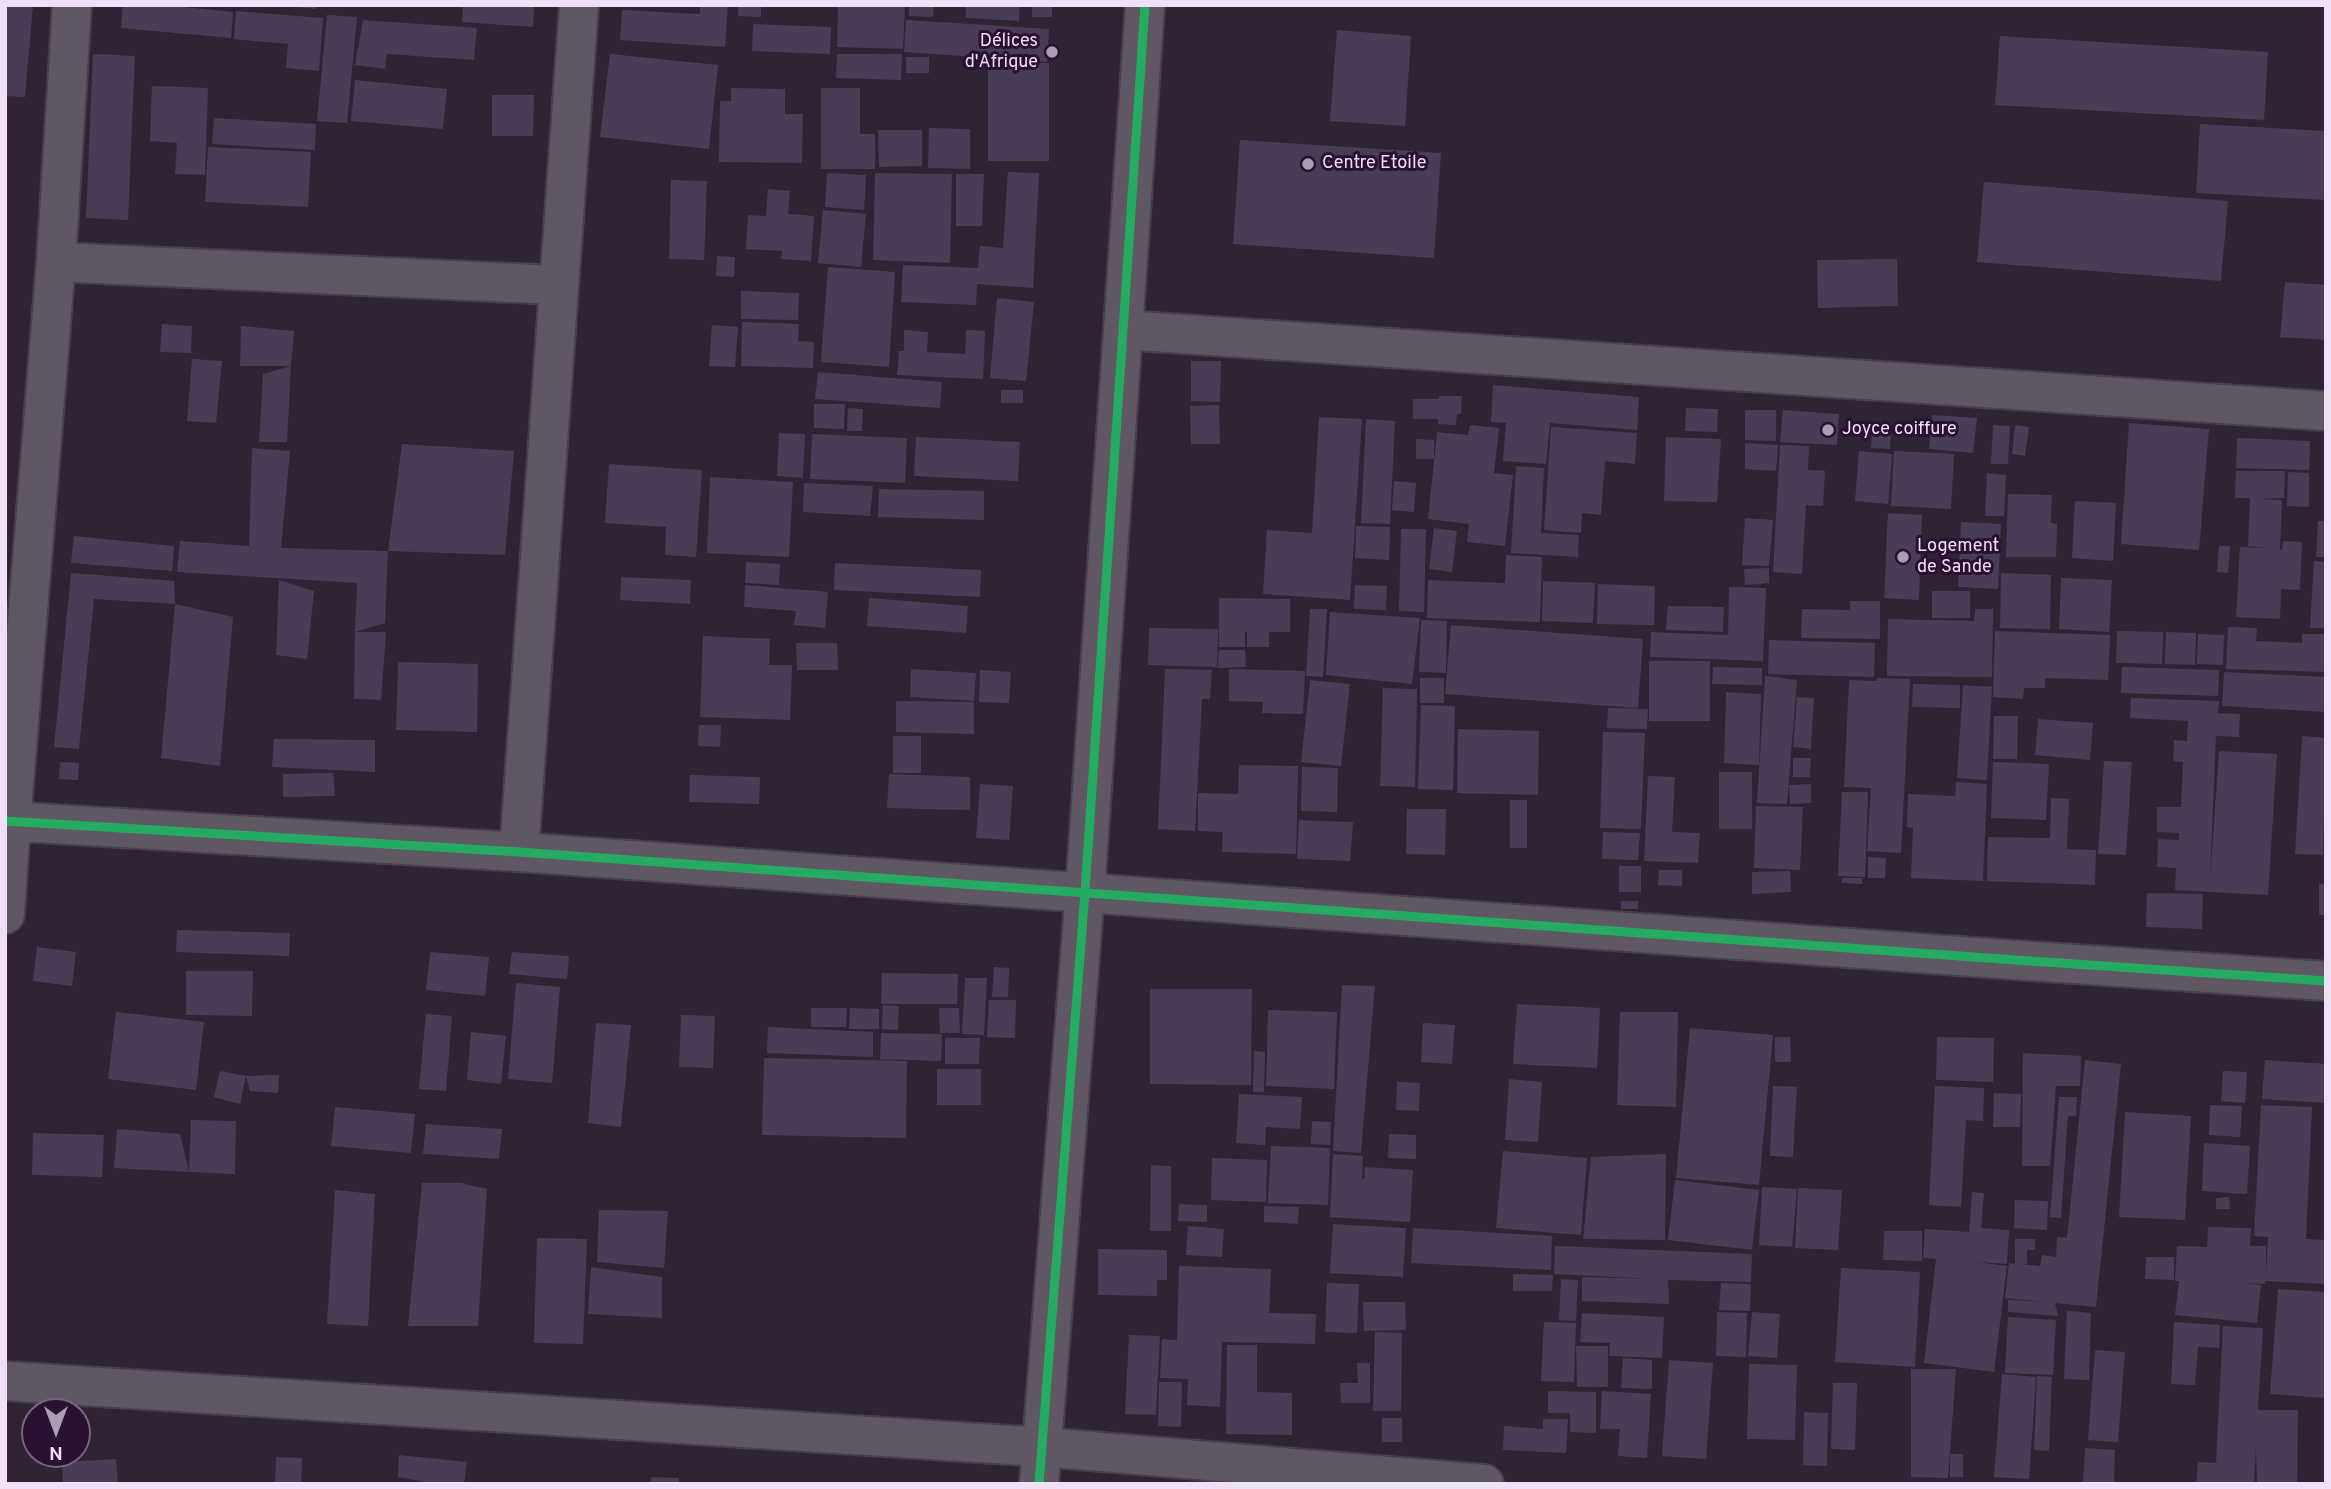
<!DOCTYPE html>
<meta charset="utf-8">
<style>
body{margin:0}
#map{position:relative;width:2331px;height:1489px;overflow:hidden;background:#302334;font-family:Overpass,sans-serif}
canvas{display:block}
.frame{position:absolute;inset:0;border:7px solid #efe0f5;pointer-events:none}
.north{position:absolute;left:21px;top:1398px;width:70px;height:70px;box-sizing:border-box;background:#291131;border:2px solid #78647f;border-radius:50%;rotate:180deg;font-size:19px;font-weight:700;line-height:28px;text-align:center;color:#efe0f5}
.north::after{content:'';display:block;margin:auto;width:24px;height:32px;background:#ac9eb1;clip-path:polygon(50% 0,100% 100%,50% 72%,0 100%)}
</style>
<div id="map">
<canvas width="2331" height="1489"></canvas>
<div class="frame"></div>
<div class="north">N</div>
</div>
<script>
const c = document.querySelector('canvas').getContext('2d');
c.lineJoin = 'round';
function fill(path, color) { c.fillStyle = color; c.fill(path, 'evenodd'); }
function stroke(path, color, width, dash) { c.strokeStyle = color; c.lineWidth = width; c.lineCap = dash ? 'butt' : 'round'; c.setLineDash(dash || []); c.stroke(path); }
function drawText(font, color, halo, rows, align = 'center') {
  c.font = font + ' Overpass,sans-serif'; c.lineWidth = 6; c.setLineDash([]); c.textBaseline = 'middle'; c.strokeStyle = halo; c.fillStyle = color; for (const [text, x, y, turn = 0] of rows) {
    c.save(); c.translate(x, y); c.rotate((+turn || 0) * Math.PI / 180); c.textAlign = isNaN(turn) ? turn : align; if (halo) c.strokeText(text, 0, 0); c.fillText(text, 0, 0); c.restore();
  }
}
fill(new Path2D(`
 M5 5H33L25 97 5 96Z
 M123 5H163L233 12 231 38 121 28Z
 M299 5H316V9L299 7Z
 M463 5H534L533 27 462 22Z
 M700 5H728L725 47 620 40 622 10 700 14Z
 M738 5H761V17L738 16Z
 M838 5H905L903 49 837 47Z
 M909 5H934L933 17 909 16Z
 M966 5H1020L1019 21 966 18Z
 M1032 5H1052V17H1032Z
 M236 11 323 18 319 71 286 68 288 44 234 39Z
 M327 15 357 17 347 123 317 121Z
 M363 20 477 28 474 60 387 54 385 69 355 65Z
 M906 20 1049 29 1047 62 904 52Z
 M753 24 831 27 830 54 752 51Z
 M1337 30 1411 36 1405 126 1330 121Z
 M2000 36 2268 52 2264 120 1995 105Z
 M93 54 135 56 128 220 86 218Z
 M610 54 718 65 709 149 600 137Z
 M837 54H902L901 80 836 78Z
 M906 57H929V73H906Z
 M988 63H1049V161H988Z
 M355 80 447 89 443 129 351 121Z
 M152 86 208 88 205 175 175 174 177 143 150 141Z
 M731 88 785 89V114H803L802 163 719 162 720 101H731Z
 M821 88H860V134H875V169H821Z
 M492 95H534L533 136H492Z
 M214 118 316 124 315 150 212 144Z
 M2200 124 2326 131V200L2196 193Z
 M929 128 970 129V169L928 168Z
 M878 130H922V166L879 167Z
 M1240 140 1441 153 1434 258 1233 244Z
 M208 147 311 152 308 207 205 202Z
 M1008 172 1039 173 1033 288 977 284 976 305 901 302 903 265 978 268 980 246 1003 248Z
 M827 173 866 175 864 210 825 207Z
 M875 173 952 174 950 263 873 260Z
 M956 174H984L982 226H956Z
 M671 180 707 181 704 260 669 259Z
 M1984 182 2228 201 2221 281 1977 262Z
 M768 189 790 191 788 214 814 216 811 261 781 259 782 251 746 249 748 215 766 216Z
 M823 210 866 214 861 267 818 263Z
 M717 256 735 257 734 277 716 276Z
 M1897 259 1898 306 1818 308 1817 260Z
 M828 267 895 272 889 367 821 362Z
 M2285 282 2326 285V340L2280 337Z
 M741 291 799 293 798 320 741 319Z
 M997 298 1034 302 1026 381 990 378Z
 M742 322 799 324 798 341 814 342 813 368 741 366Z
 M162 324 192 326 191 353 160 352Z
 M712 325 738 327 735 367 709 366Z
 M241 326 294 331 291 366H240Z
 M904 330 928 332 927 352 965 354 966 330 985 331 983 379 897 375 899 351H904Z
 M192 359 222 361 216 423 187 421Z
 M1191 361H1221L1220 402 1191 401Z
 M291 366 287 442H259L263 374Z
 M818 372 942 382 940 408 815 399Z
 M1493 385 1639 397 1637 430 1550 423 1546 464 1503 461 1506 423 1491 422Z
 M1001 390H1023V403H1001Z
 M1439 396H1462L1461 414H1457L1456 425 1438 424V419H1413V399H1439Z
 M814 404H845L844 429 814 428Z
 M1219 405 1220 444H1191L1190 406Z
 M848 408 863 409 862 431H847Z
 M1686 408 1718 409 1717 432 1685 431Z
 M1745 410H1776V441L1745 440Z
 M1783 410 1839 414 1837 445 1780 442Z
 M1932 415 1977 418 1973 453 1929 449Z
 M1319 417 1362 419 1350 600 1263 594 1267 530 1312 533Z
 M1366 419 1395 421 1390 524 1361 523Z
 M1873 421 1891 423 1890 449 1871 448Z
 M2129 423 2209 429 2199 550 2121 544Z
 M1470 425 1499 428 1494 473 1513 475 1505 546 1467 542 1469 524 1428 519 1437 432 1468 435Z
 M1993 425 2010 426 2008 464H1991Z
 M2015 425 2029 427 2025 456 2012 454Z
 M1551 427 1637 433 1635 464 1605 461 1601 515 1582 513 1581 533 1544 530Z
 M779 433 805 434 803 478 777 476Z
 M812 434 907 438 905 483 810 479Z
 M916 437 1020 442 1018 481 914 476Z
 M1666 437 1721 439 1717 502 1664 501Z
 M2237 438 2310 441 2309 470 2236 468Z
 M1416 439 1434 440V459H1416Z
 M1745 443 1778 445 1776 471 1745 469Z
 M402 444 514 451 505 555 388 551Z
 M1780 445 1809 446 1808 470 1825 471 1823 506 1806 505 1802 574 1773 572Z
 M252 448 290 451 281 548 388 551 385 623 355 632 357 583 177 572 180 541 249 546Z
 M1859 451 1892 454 1888 504 1855 501Z
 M1894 451 1954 454 1951 509 1891 506Z
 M609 464 702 470 696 557 665 555 666 527 605 523Z
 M1516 466 1544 468 1541 533 1579 535 1578 557 1511 553Z
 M2236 471H2285L2284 498 2258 499 2282 500 2280 549 2282 550 2283 541 2302 542 2300 590 2281 589 2280 619 2236 617 2240 547 2267 548 2248 546 2250 498H2235Z
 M2288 472 2309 473V507L2287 506Z
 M1987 473 2006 475 2004 516H1985Z
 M710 477 793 482 789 557 707 553Z
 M1394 481 1416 483 1414 512 1392 510Z
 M804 483 873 486 870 516 803 512Z
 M879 489 984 491V520L878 517Z
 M2008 494 2052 495 2051 523 2057 524 2056 557H2006Z
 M2075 501 2116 503 2113 561 2072 558Z
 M1888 513 1922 515 1919 600 1884 598Z
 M1745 518 1773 520 1769 566 1742 565Z
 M2318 521H2326V557H2316Z
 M1961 522 2001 524 1998 589 1958 587Z
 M1356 526 1390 527 1389 560 1355 558Z
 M1434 528 1457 531 1452 572 1429 569Z
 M1401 529H1426L1424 612 1399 611Z
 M74 536 174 546 172 571 71 563Z
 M2219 546H2230L2228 573 2217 572Z
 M1506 555 1542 557 1540 622 1427 618 1428 580 1505 583Z
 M2314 561 2326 562V628H2310Z
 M746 562 780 564 779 585 745 583Z
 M835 563 981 570 980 597 834 590Z
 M1769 568V583L1745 585 1744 569Z
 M71 573 174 581 175 604 94 599 79 749 54 747Z
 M2001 573 2051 575 2050 629 2000 628Z
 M621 577 691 580 690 604 620 600Z
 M2061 578 2112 580 2109 632 2059 629Z
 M279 580 314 591 307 659 276 655Z
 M1543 581 1595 583 1593 623 1542 621Z
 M1598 584 1655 586 1654 625 1597 624Z
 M745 585 828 592 825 628 794 625 796 611 744 607Z
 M1355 585 1387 586 1386 610 1354 609Z
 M1729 587 1766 588 1763 661 1650 657 1651 632 1728 635Z
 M1932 591H1970V618H1932Z
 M869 598 968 606 966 633 867 626Z
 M1219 598 1290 599V632H1269V647H1247V632H1245V647H1219Z
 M1850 601H1880V639L1801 638 1802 609 1850 610Z
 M175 604 233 617 220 766 161 758Z
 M1668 606 1724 607 1723 632 1666 630Z
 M1310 609H1327L1323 677 1306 676Z
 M1975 609H1993L1992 677 1887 676 1888 619 1974 621Z
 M1330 612 1420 618 1412 684 1326 675Z
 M1421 620 1447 621 1446 673 1419 672Z
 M1451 625 1643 639 1638 708 1445 694Z
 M2228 627 2257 628 2256 641 2302 643V634H2326V672L2226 669Z
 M1149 628 1218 629 1217 667 1148 665Z
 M1995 631 2110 635 2108 680 2045 678V688H2024L2023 699 1993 697Z
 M2117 631 2163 632 2162 664 2116 663Z
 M355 632H386L381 700 354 699Z
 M2166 632 2196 633 2195 665 2165 664Z
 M2198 634 2224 635 2223 665 2197 664Z
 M703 636 770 639 769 665H792L790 720 700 717Z
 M1769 640 1875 643 1874 677 1768 674Z
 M796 643H837L838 670H797Z
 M1219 650H1245L1246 667 1218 668Z
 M1649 661H1710V721H1649Z
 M398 662 478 664 477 732 396 730Z
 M1713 667 1762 668V685L1712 684Z
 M2122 667 2219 670 2218 696 2121 693Z
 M911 669 976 673 974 701 910 697Z
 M1165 669 1212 670 1210 699H1202L1195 831 1158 829Z
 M1229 669 1305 671 1303 714 1262 713 1263 702 1229 701Z
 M980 670 1011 672 1009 703 979 702Z
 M2224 672 2326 677V712L2222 706Z
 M1765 676 1797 680 1787 804 1757 803Z
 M1420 678H1444V703H1420Z
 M1877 678 1910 679 1901 853 1867 851 1871 788 1844 787 1849 680 1877 681Z
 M1310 680 1350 684 1341 766 1301 762Z
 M1913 684 1960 685V708L1912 707Z
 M1963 685 1992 687 1987 780 1957 778Z
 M1383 688 1417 689 1415 787 1380 786Z
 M1726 692 1761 694 1759 765 1724 763Z
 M1797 697 1814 698 1811 749 1793 747Z
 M2131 698 2219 701 2218 713 2240 714 2239 737 2216 736 2210 881 2219 751 2277 754 2268 895 2175 890 2176 868 2157 867 2158 839 2179 840V833L2157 832V807H2181L2183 762 2173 761 2174 740 2187 741 2188 721 2130 718Z
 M896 701 974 702V734L896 732Z
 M1421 705 1455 706 1453 790 1418 789Z
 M1608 708 1648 709 1647 729 1607 728Z
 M1994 716H2018L2017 759H1993Z
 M2038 719 2093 723 2090 760 2035 755Z
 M699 725H721L720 747 698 746Z
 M1458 729 1539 731 1538 795 1457 793Z
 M1603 732 1645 733 1641 829 1600 828Z
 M893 736H921V773H893Z
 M2302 736 2326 738 2323 855 2295 854Z
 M274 739 375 740V772L272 767Z
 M1793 758H1811L1810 777H1793Z
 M2104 761 2132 762 2126 855 2098 854Z
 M60 762 79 763 78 780 59 779Z
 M1993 762 2049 764 2046 820 1991 818Z
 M1239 765 1298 766 1296 854 1222 852 1223 832 1198 831V793L1238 794Z
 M1302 767 1338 768 1337 812 1301 811Z
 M1719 772H1752V829H1719Z
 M333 773 335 796 283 797V774Z
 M889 774 970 777V810L887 808Z
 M690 775 760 777 759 804 689 802Z
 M1648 776 1675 777 1672 832 1700 833 1698 863 1644 861Z
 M1956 782 1987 784 1983 881 1911 878 1913 828 1907 827 1908 794 1955 796Z
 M980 784 1013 786 1009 840 976 838Z
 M1811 784V803L1790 804 1789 785Z
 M1842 792H1868L1865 877 1838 876Z
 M2051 798 2069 799 2067 849 2096 850 2095 885 1987 881 1988 837 2050 838Z
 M1510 800H1527V848H1510Z
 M1756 806 1803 807 1800 870 1754 868Z
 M1407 809H1446L1445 855 1406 854Z
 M1299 820 1353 822 1350 861 1297 859Z
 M1603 832 1640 833 1638 860 1602 859Z
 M1868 857 1886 858 1885 878H1868Z
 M1619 866H1641V892H1619Z
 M1659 870H1682V886L1658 885Z
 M1790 871 1791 892 1752 894V872Z
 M1842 878H1862V884L1842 883Z
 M2319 884H2326V915H2319Z
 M2147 893 2203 894 2202 929 2146 927Z
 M1621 901H1638V909H1621Z
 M177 930 290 933 289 956 176 952Z
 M37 947 76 952 72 986 33 981Z
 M430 952 489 957 485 996 426 990Z
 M512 952 569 956 567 979 509 974Z
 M994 967 1009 968 1008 997H992Z
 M186 971H253L252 1016 186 1015Z
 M882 973 958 974 957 1004H881Z
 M965 978H987L984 1035 962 1034Z
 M516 983 560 987 552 1083 508 1079Z
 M1342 985 1375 986 1361 1153 1333 1151Z
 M1150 989H1252L1251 1085 1150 1084Z
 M989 1000H1016L1015 1038 987 1037Z
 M1517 1004 1600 1008 1597 1068 1513 1064Z
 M883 1005 899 1006 898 1030 882 1029Z
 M811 1008H847L846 1027H811Z
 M850 1008 879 1009V1029H849Z
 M939 1008H959L960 1033H940Z
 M1268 1010 1337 1012 1334 1089 1266 1086Z
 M116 1012 204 1022 196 1090 108 1079Z
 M1620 1012H1678L1676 1107 1617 1105Z
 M426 1014 452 1016 446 1091 419 1089Z
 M681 1015 715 1016 713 1068 679 1067Z
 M596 1023 631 1025 621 1127 588 1123Z
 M1423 1023 1455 1025 1452 1064 1421 1062Z
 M768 1027 873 1032V1057L767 1053Z
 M1690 1028 1773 1035 1759 1185 1676 1178Z
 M471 1032 506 1036 501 1084 467 1080Z
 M881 1033 942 1034 941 1061 880 1059Z
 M1775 1037H1790L1791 1062H1775Z
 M1937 1037 1994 1038 1993 1082 1936 1080Z
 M945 1038H980L979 1064H945Z
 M1254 1051 1265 1052 1264 1092H1253Z
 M2023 1053 2081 1056 2080 1086H2056L2050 1166H2022Z
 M764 1058 907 1061 906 1138 762 1135Z
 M2085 1060 2121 1064 2096 1307 2055 1303 2058 1316 2008 1312V1300L2043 1302 2005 1298 2009 1263 2015 1264V1239H2035V1250H2027V1264H2020L2040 1266 2042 1255 2056 1257 2057 1237 2067 1238Z
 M2265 1060 2326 1064V1103L2262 1099Z
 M937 1069H981V1105H937Z
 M220 1071 246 1076 240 1104 214 1097Z
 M2223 1071 2247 1072 2245 1103 2221 1101Z
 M279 1075 278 1093 250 1091 246 1076Z
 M1509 1079 1542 1082 1538 1142 1505 1140Z
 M1397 1082 1420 1083 1419 1111 1396 1110Z
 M1773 1086 1797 1087 1793 1157 1770 1156Z
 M1935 1086 1984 1088 1983 1121 1966 1120 1961 1207 1929 1205Z
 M1994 1093 2021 1094 2020 1127H1993Z
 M1239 1094 1302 1097 1300 1129 1266 1127 1265 1145 1236 1143Z
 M2059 1097H2077L2076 1116H2068L2061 1218 2050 1217Z
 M2210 1105 2242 1106 2240 1137 2209 1135Z
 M2261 1105 2312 1107 2306 1239 2326 1240V1284L2265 1281V1284L2242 1283 2261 1285 2257 1323 2175 1315 2179 1281H2175L2177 1246 2207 1247 2208 1227 2251 1228 2250 1246H2266V1274L2268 1237 2254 1236Z
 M335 1107 415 1114 411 1153 331 1146Z
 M2125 1112 2191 1116 2185 1220 2119 1217Z
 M191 1120 236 1121 235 1174 189 1172Z
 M1312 1121 1331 1122 1330 1145 1311 1144Z
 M426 1124 502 1129 499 1159 423 1154Z
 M117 1129 180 1134 189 1172 114 1168Z
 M33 1133 104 1135 102 1177 32 1175Z
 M1389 1134 1416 1135V1159L1388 1158Z
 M2204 1143 2250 1146 2247 1194 2202 1191Z
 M1271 1146 1330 1148 1328 1205 1268 1203Z
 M1503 1151 1587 1158 1581 1235 1496 1228Z
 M1333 1154 1363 1156 1362 1179H1364L1365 1167 1413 1170 1410 1222 1330 1217Z
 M1666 1154 1665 1240 1583 1239 1591 1157Z
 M1212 1158 1267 1160 1266 1202 1211 1200Z
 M1151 1165 1171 1166V1231H1150Z
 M1675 1180 1759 1190 1752 1250 1668 1240Z
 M422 1183H461L487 1189 478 1326H408Z
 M1762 1187 1797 1189 1792 1247 1759 1245Z
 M1798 1188 1842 1190 1838 1250 1795 1248Z
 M335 1190 375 1194 368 1326 327 1324Z
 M1972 1192 1984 1193 1981 1228 2009 1230 2007 1264 1976 1262 2007 1266 1994 1372 1924 1363 1936 1259 1923 1258 1925 1229 1969 1232Z
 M2229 1197 2230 1209H2216V1198Z
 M2015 1200 2048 1201 2047 1230 2014 1228Z
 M1179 1204 1207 1205V1222L1178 1221Z
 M1264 1206 1299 1207 1298 1224 1264 1222Z
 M599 1210 668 1211 664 1268 597 1262Z
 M1333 1224 1406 1228 1403 1277 1330 1273Z
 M1188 1226 1224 1229 1222 1257 1186 1255Z
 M1413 1228 1552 1236 1551 1270 1411 1263Z
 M1884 1231H1922V1261L1883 1260Z
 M537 1238 587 1239 583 1344 534 1343Z
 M1555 1246 1752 1254 1751 1282 1668 1280 1669 1304 1582 1301V1277L1652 1279 1554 1274Z
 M1098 1249 1167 1250V1280H1157V1296L1098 1295Z
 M2146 1257H2174V1280L2145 1279Z
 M1179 1266 1271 1269 1269 1313 1316 1314 1315 1344 1222 1342 1220 1407 1187 1405 1188 1379 1160 1378 1162 1339 1177 1340Z
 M591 1267 662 1277V1318L588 1314Z
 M1841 1268 1920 1272 1915 1367 1835 1362Z
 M1513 1274 1553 1275 1552 1291H1513Z
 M1561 1279 1578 1280 1576 1321 1559 1320Z
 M1327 1283 1359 1284 1357 1333 1325 1332Z
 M1721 1283 1751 1284 1750 1311 1719 1310Z
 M2278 1289 2326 1292V1398L2270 1394Z
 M1363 1302H1405L1406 1330 1364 1331Z
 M2067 1311 2091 1313 2089 1380 2064 1379Z
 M1717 1312 1747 1313 1746 1357 1716 1356Z
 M1752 1312 1780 1314 1777 1358 1748 1356Z
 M1582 1313 1664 1317 1662 1358 1609 1356 1610 1343 1580 1342Z
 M2008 1317 2056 1320 2053 1375 2005 1373Z
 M1544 1322 1576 1323 1574 1382 1541 1381Z
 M2174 1322 2220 1325 2219 1348 2198 1347 2195 1385 2171 1384Z
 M2223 1326 2263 1328 2258 1410H2298L2297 1484H2257L2256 1447 2254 1484H2196L2198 1462 2216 1463Z
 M1375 1332 1402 1333 1401 1411H1373Z
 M1129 1335 1160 1336 1156 1415 1125 1414Z
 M1227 1345H1257V1392L1292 1393V1435L1226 1434Z
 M1576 1346H1608V1387H1577Z
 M2095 1350 2125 1352 2118 1442 2088 1440Z
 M1623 1358 1652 1360V1389L1621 1388Z
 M1669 1360 1713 1363 1706 1459 1662 1456Z
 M1357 1363H1370V1403H1341L1340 1383H1358Z
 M1749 1364 1797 1365 1795 1440 1747 1439Z
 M1911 1369H1956L1948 1478 1911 1477Z
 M2002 1374 2036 1377 2029 1479 1994 1477Z
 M2037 1376 2052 1377 2049 1451 2034 1450Z
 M1159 1382H1182L1181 1427 1158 1426Z
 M1833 1383H1857L1855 1450 1831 1449Z
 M1548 1391 1596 1392V1433L1570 1432V1413H1548Z
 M1602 1391 1651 1394 1647 1458 1618 1456 1620 1429H1600Z
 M1804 1412 1828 1413 1827 1466 1803 1465Z
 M1382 1418H1402V1442H1382Z
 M1543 1419H1568L1566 1453 1503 1450 1504 1426 1543 1429Z
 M2085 1448 2115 1450 2114 1484H2083Z
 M1950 1454H1963V1477H1950Z
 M399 1455 467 1462 464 1484H438L398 1477Z
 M276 1457 302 1458 301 1484H275Z
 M116 1459 118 1484H63L62 1462Z
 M651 1477 679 1478V1484H651Z`), '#493d55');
const minor = new Path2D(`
 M56 262 558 285
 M1123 330 2326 411
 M5 821 519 852 2001 959 2326 981
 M519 852 579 5
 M5 914 11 822 56 262 72 5
 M5 1381 1042 1447 1484 1484`);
const tertiary = new Path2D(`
 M1039 1484 1085 892 1145 5`);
stroke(minor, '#4a3f4f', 42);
stroke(tertiary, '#4a3f4f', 42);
stroke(minor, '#605764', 38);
stroke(tertiary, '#605764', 38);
stroke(new Path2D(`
 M5 821 519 852 2001 959 2326 981
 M1039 1484 1085 892 1145 5`), '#26ab63', 9);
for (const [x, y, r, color] of [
 [1052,52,7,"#ac9eb1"],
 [1308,164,7,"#ac9eb1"],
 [1828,430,7,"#ac9eb1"],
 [1903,557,7,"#ac9eb1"]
]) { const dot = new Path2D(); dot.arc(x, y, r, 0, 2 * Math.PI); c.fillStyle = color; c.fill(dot); stroke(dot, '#291131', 2.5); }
drawText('18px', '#efe0f5', '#291131', [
 ["Délices",1038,42,"right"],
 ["d'Afrique",1038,63,"right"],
 ["Centre Etoile",1322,164],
 ["Joyce coiffure",1842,430],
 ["Logement",1917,547],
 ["de Sande",1917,568]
], 'left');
</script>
